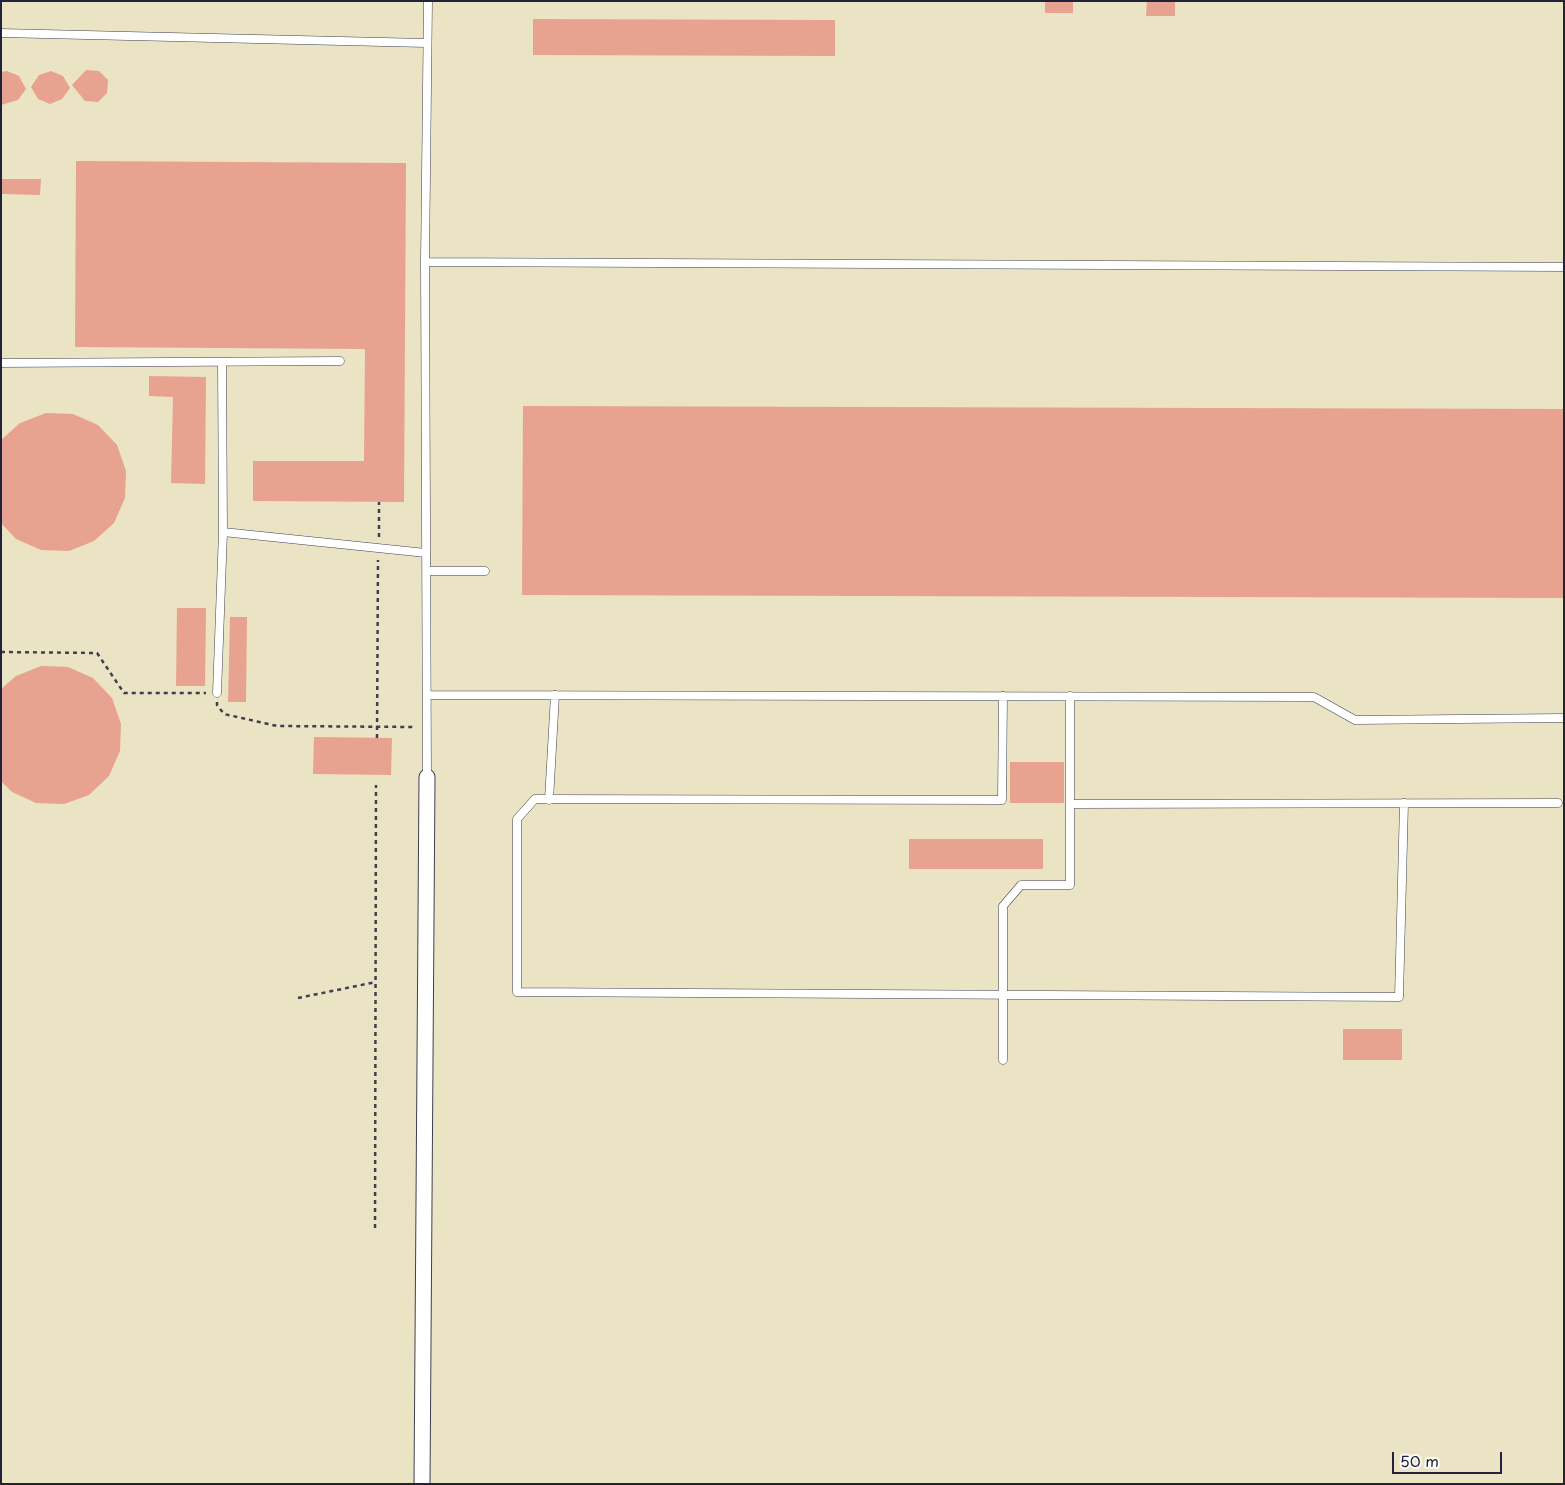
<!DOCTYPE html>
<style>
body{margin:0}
#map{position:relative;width:1565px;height:1485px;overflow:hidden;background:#eae4c5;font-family:"Playpen Sans",sans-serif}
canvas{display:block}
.frame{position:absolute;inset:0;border:2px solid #22223b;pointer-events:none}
.scale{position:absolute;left:1392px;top:1452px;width:110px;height:22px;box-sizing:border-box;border:2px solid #22223b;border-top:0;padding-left:6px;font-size:15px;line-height:18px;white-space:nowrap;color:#22223b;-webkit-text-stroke:4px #fdfcf7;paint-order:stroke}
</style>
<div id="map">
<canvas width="1565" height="1485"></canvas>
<div class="frame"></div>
<div class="scale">50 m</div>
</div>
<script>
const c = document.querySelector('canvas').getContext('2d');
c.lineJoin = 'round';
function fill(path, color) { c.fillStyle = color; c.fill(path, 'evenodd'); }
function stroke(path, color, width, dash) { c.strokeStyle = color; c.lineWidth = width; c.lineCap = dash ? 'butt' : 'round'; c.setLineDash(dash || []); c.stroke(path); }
fill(new Path2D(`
 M1045 1H1073V13H1045Z
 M1147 1H1175V16H1146Z
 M533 19 835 20V56L533 55Z
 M86 70 99 71 108 80 107 93 98 102 85 101 72 85Z
 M7 71 19 76 26 89 18 100 1 105V72Z
 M51 71 63 76 70 88 62 99 50 104 38 99 31 87 39 75Z
 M76 161 406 163 404 502 253 501V461H364L365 349 75 347Z
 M1 179H41L40 195 1 194Z
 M149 376 206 377 205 484 171 483 173 397 149 396Z
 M523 406 1564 409V598L522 595Z
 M46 413 73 414 98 425 117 445 126 471 125 498 114 523 94 541 69 551 41 550 16 539 1 523V440L20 423Z
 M177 608H206L205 686H176Z
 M230 617H247L246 702H228Z
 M41 666 68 667 93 678 112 698 121 724 120 751 109 776 89 795 64 804 36 803 12 792 1 781V689L16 676Z
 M314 737 392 738 391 775 313 774Z
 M1010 762H1064V803H1010Z
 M909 839H1043V869H909Z
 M1343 1029H1402V1060H1343Z`), '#e7a290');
const service = new Path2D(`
 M1 33 426 43
 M425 262 1564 267
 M1 363 340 361
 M223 532 426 553
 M427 571H485
 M217 693 223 532 222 362
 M427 695 1314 697 1355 720 1564 718
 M1003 696 1002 800 535 799 517 819V992L1399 997 1404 803
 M427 777 425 262 428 1
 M549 800 555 695
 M1070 804 1558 803
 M1003 1060V906L1021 885H1070V696`);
const minor = new Path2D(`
 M422 1484 427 777`);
stroke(service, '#403f50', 9);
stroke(minor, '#403f50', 17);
stroke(new Path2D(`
 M379 537V502
 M1 652 97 653 124 693H206
 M217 702V705L224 714 277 726 416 727
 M377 738 378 560
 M298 998 376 982
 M375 1228 376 785`), '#403f50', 2.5, [4, 4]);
stroke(service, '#fff', 8);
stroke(minor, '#fff', 15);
</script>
